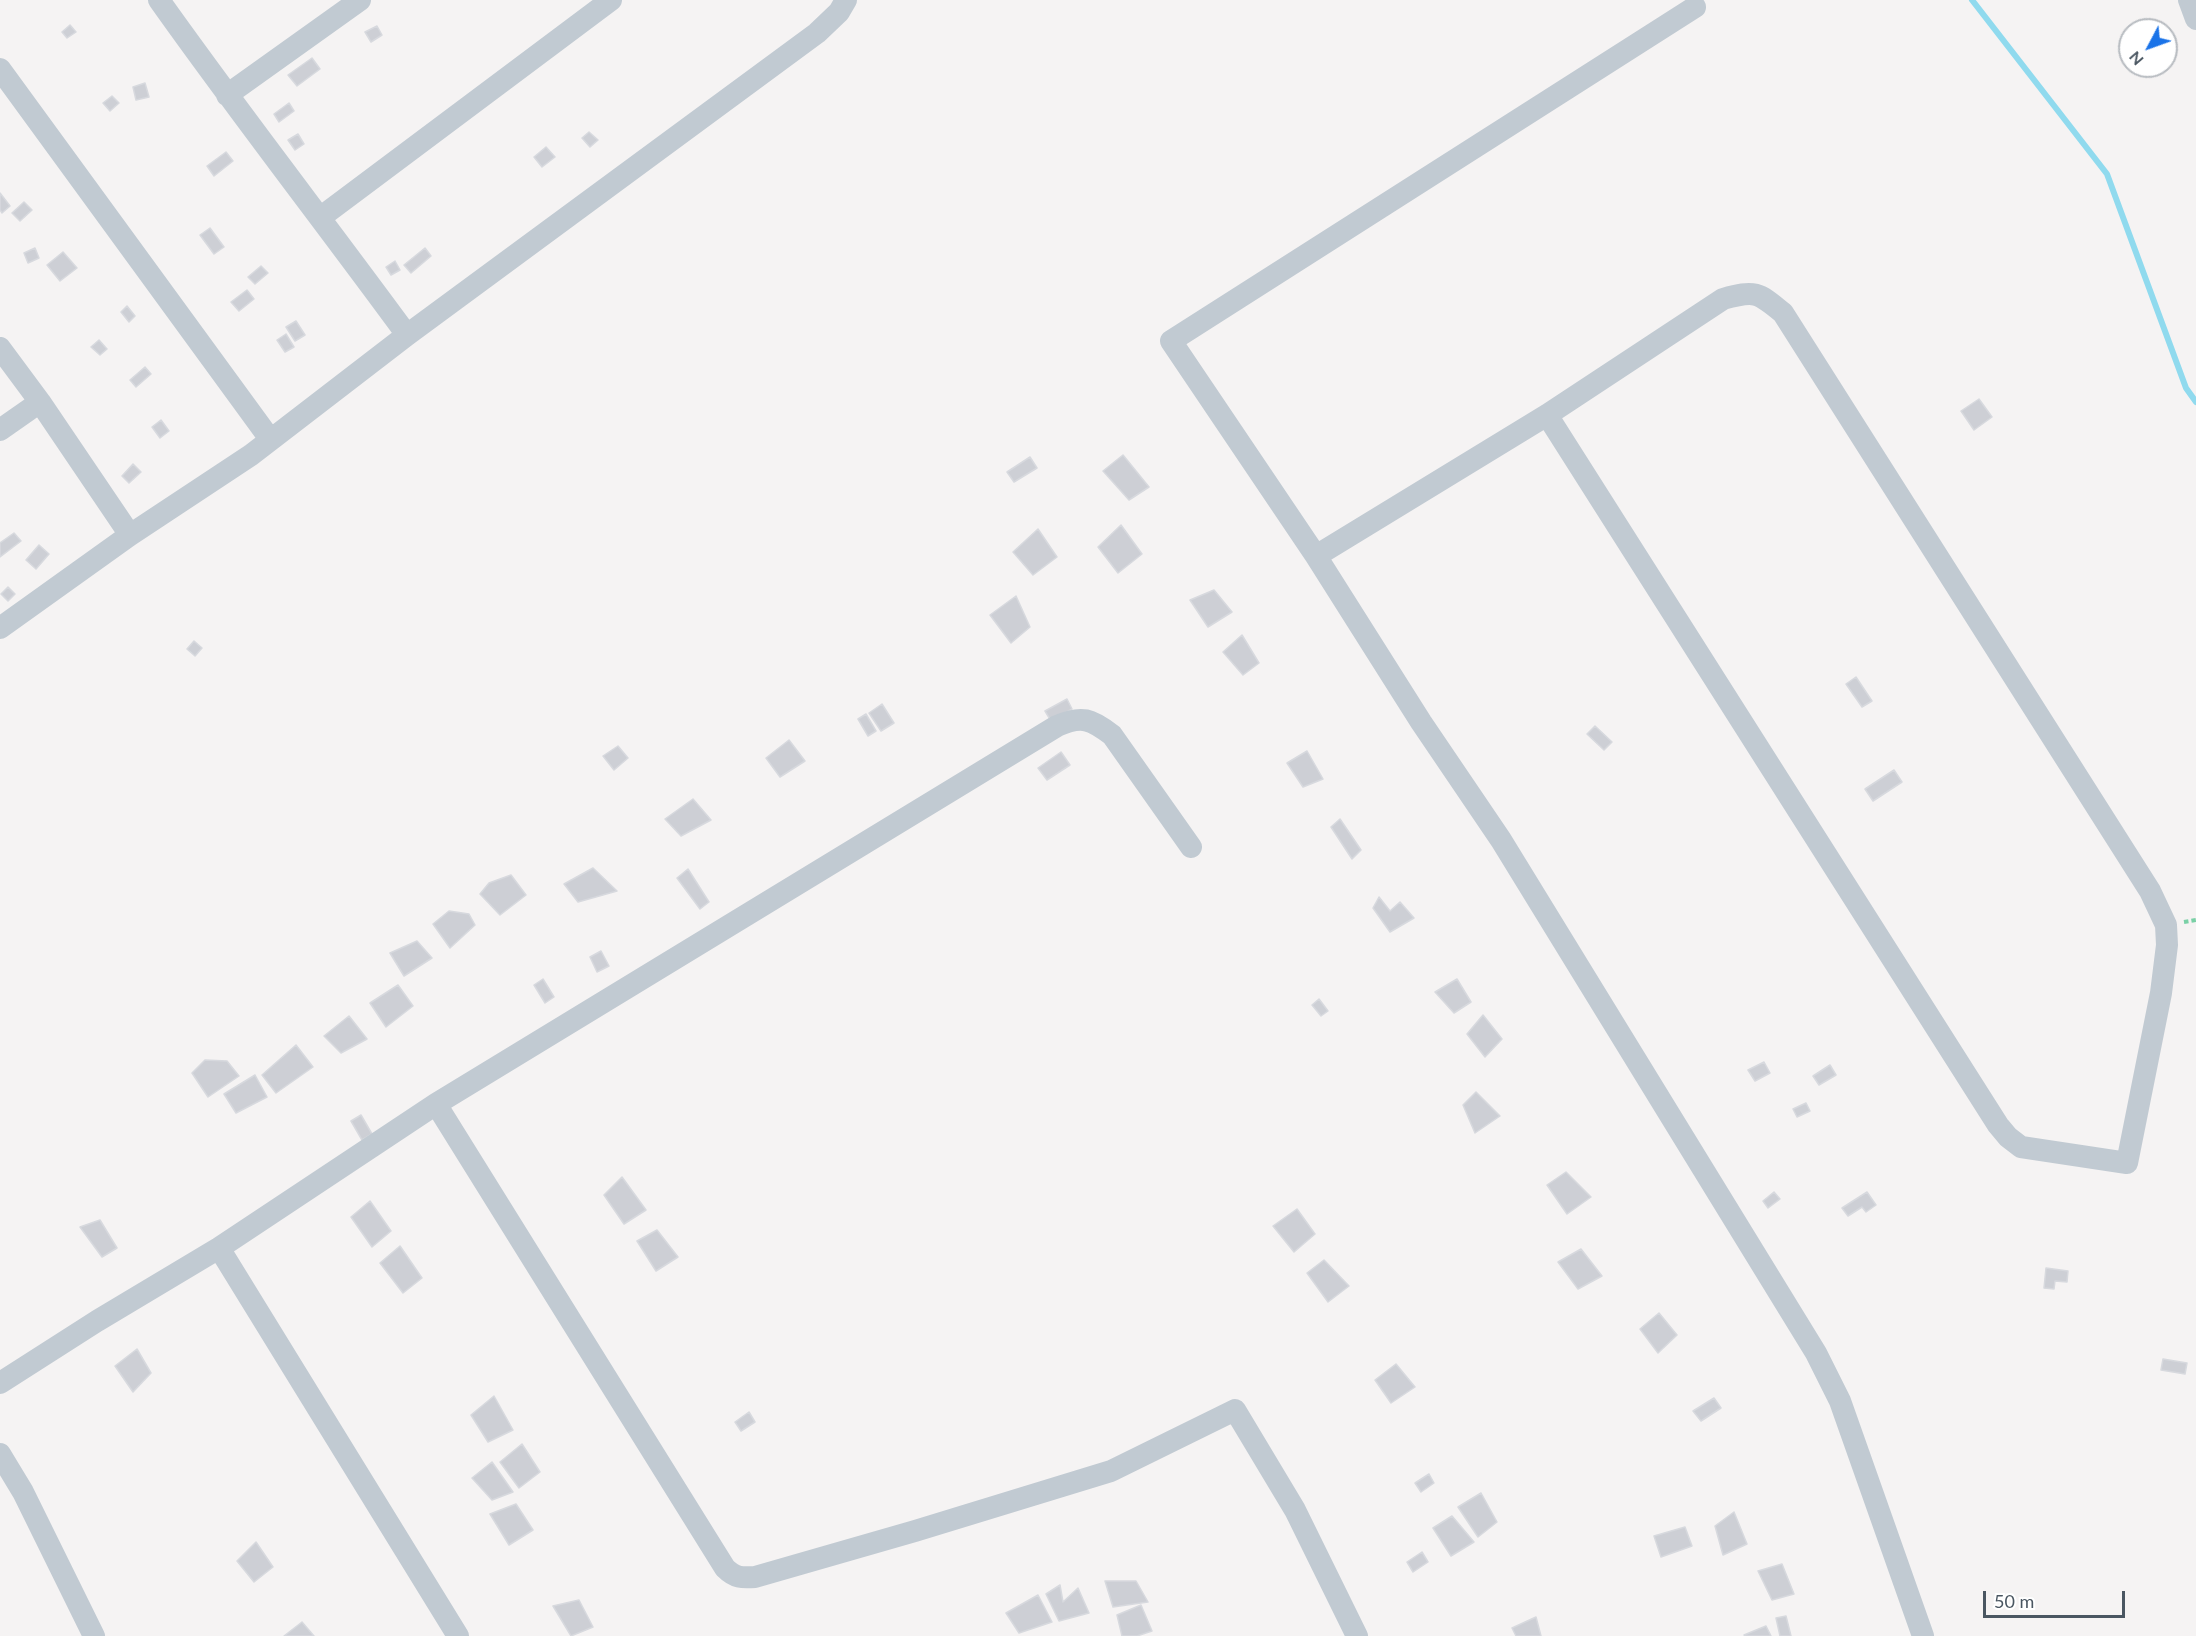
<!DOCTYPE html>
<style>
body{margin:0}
#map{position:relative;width:2196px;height:1636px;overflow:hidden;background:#f5f3f3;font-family:Lato,sans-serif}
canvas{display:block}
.north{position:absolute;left:2118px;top:18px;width:60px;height:60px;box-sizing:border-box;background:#fff;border:2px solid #b7bbc0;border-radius:50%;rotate:229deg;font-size:16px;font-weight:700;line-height:24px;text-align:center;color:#4a5661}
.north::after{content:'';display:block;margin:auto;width:21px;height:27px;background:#1a73e8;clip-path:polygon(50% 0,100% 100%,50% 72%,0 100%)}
.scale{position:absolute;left:1983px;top:1591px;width:142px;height:27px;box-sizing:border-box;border:3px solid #4a5661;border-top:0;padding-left:8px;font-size:18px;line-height:21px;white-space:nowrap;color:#4a5661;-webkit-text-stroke:4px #fff;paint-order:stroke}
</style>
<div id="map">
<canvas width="2196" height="1636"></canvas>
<div class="north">N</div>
<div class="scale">50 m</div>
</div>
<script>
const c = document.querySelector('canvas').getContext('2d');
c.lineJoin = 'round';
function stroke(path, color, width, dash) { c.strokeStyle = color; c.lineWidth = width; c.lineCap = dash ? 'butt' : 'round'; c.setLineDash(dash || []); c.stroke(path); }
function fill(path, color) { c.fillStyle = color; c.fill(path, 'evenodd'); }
stroke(new Path2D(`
 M1972 0 2107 174 2186 388 2196 402`), '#90daee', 6);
const building = new Path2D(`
 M70 25 76 32 67 38 62 32Z
 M377 26 382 35 371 42 365 32Z
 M312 58 320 69 297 86 288 75Z
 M145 83 149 97 136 100 133 87Z
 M112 96 119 103 110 111 103 103Z
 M289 103 294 111 279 122 274 114Z
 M589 132 598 140 590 147 582 138Z
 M298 134 304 144 295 150 288 140Z
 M546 147 555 157 542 167 534 157Z
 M226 152 233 161 214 176 207 166Z
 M0 193 10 206 2 213 0 210Z
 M24 202 32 210 20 221 12 213Z
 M210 228 224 247 214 254 200 235Z
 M35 248 39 258 28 263 24 253Z
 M425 248 431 256 411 273 404 265Z
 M63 252 77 268 60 281 47 265Z
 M395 261 400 270 391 275 386 267Z
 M261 266 268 273 255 284 248 277Z
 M247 290 254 299 239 311 231 302Z
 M127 306 135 316 129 322 121 312Z
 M296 321 305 335 295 341 286 327Z
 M286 334 294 347 285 352 277 340Z
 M99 340 107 349 100 355 91 347Z
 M145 367 151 374 136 387 130 380Z
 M1979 399 1992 417 1974 430 1961 411Z
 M161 420 169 431 160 438 152 427Z
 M1123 455 1149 487 1129 500 1103 471Z
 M1030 457 1037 468 1014 482 1007 472Z
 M133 464 141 472 129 483 122 476Z
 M1121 525 1142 554 1118 573 1098 547Z
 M1038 529 1057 557 1033 575 1013 552Z
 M14 533 21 541 0 557V543Z
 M39 545 49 554 36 569 26 560Z
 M8 587 15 594 8 601 1 594Z
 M1214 590 1232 612 1208 627 1190 600Z
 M1016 596 1030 627 1011 643 990 615Z
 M1242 635 1259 663 1243 675 1223 652Z
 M194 641 202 648 195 656 187 649Z
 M1856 677 1872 701 1862 707 1846 684Z
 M1067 699 1072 709 1051 721 1045 711Z
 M882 704 894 723 881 731 869 713Z
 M866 714 876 731 868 736 858 719Z
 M1595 726 1612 742 1604 750 1587 734Z
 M789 740 805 761 780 777 766 758Z
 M618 746 628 758 614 770 603 756Z
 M1307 751 1323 779 1303 787 1287 763Z
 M1061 752 1070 765 1047 780 1038 768Z
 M1894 770 1902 782 1873 801 1865 789Z
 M693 799 711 820 681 836 665 819Z
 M1340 819 1361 850 1352 859 1331 827Z
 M593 868 617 891 578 902 564 884Z
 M688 869 709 902 700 909 677 878Z
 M511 875 526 895 500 915 480 894 489 883Z
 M1379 897 1390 911 1400 902 1414 918 1390 932 1373 908Z
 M449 911 469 914 475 925 450 948 433 924Z
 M417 941 432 958 404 976 390 953Z
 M601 951 609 966 597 972 590 957Z
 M543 979 554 997 545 1003 534 985Z
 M1457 979 1471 1002 1454 1013 1435 992Z
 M398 985 413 1006 386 1027 370 1003Z
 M1319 999 1328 1011 1321 1016 1312 1005Z
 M1483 1015 1502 1039 1485 1057 1467 1034Z
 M349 1016 367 1039 341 1053 324 1036Z
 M296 1045 313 1067 276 1093 262 1075Z
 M205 1060 227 1061 239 1076 208 1097 192 1073Z
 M1764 1062 1770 1073 1755 1081 1748 1070Z
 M1830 1065 1836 1075 1819 1085 1813 1076Z
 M255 1075 267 1097 236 1113 224 1094Z
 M1476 1092 1500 1116 1475 1133 1463 1105Z
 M1806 1103 1810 1111 1797 1117 1793 1109Z
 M361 1115 372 1134 362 1140 351 1121Z
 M1566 1172 1591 1197 1567 1214 1547 1185Z
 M622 1177 646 1210 624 1224 604 1195Z
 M1774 1192 1780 1199 1768 1208 1763 1201Z
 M1867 1192 1876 1205 1866 1212 1862 1207 1848 1216 1842 1208Z
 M370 1201 391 1231 372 1247 351 1217Z
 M1297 1209 1315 1234 1294 1252 1273 1226Z
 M100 1220 117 1248 102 1257 80 1227Z
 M657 1230 678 1257 656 1271 637 1241Z
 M400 1246 422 1278 403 1293 380 1263Z
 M1581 1249 1602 1276 1578 1289 1558 1262Z
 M1324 1260 1349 1286 1328 1302 1307 1273Z
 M2046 1268 2068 1271 2067 1282 2055 1281 2054 1289 2044 1288Z
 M1659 1313 1677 1335 1658 1353 1640 1329Z
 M137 1349 151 1373 133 1392 115 1366Z
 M2163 1359 2187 1363 2185 1374 2161 1370Z
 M1396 1364 1415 1387 1391 1403 1375 1380Z
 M494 1396 513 1430 488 1442 471 1415Z
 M1714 1398 1721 1408 1701 1421 1693 1411Z
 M749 1412 755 1422 741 1431 735 1422Z
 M522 1444 540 1472 519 1488 500 1462Z
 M492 1462 513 1492 492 1500 472 1478Z
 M1429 1474 1434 1483 1421 1492 1415 1483Z
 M1481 1493 1497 1522 1478 1537 1458 1507Z
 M516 1504 533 1530 509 1545 490 1514Z
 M1734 1512 1747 1544 1723 1555 1715 1526Z
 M1452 1516 1474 1542 1451 1556 1433 1528Z
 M1685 1527 1692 1546 1661 1557 1654 1536Z
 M256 1542 273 1567 254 1582 237 1561Z
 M1422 1552 1428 1562 1413 1572 1407 1562Z
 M1782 1564 1794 1594 1772 1600 1758 1571Z
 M1105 1581H1136L1148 1602 1113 1607Z
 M1060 1585 1063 1602 1078 1588 1089 1613 1059 1621 1046 1594Z
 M1038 1595 1052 1622 1019 1633 1006 1613Z
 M579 1600 593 1627 571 1636 553 1606Z
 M1141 1605 1152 1631 1137 1636H1122L1117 1615Z
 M1786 1616 1791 1636H1780L1776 1618Z
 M1536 1617 1541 1636H1516L1512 1628Z
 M302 1622 314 1636H284Z
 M1766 1626 1771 1636H1745L1744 1635Z`);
fill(building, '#cdcfd5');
stroke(building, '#d7d9de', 1.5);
stroke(new Path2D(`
 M2184 922 2196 920`), '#7ad0a6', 4, [4.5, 3]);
stroke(new Path2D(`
 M159 0C239 113 325 223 407 335
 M2189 0 2196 19
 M1695 7 1171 341 1316 556 1421 722 1501 840 1816 1353 1840 1401 1923 1636
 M0 69 270 439
 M227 95 360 0
 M321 217 611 0
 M0 348 40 402 130 535
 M0 430 40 402
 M1316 556 1547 415 1723 299C1755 290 1758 292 1783 313L2150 891 2166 925 2167 945 2161 993 2127 1163 2021 1147 2008 1137 1998 1125 1547 415
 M0 628 130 535 251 455 407 335 817 33 839 12 846 0
 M436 1104 725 1568C735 1578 742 1578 755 1577L915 1531 1111 1471 1235 1410 1295 1510 1357 1636
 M219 1248 458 1636
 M0 1383 97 1321 219 1248 436 1104 1057 726C1082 715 1091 719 1112 735L1191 847
 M0 1454 23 1492 94 1636`), '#c1cad2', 22);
</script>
